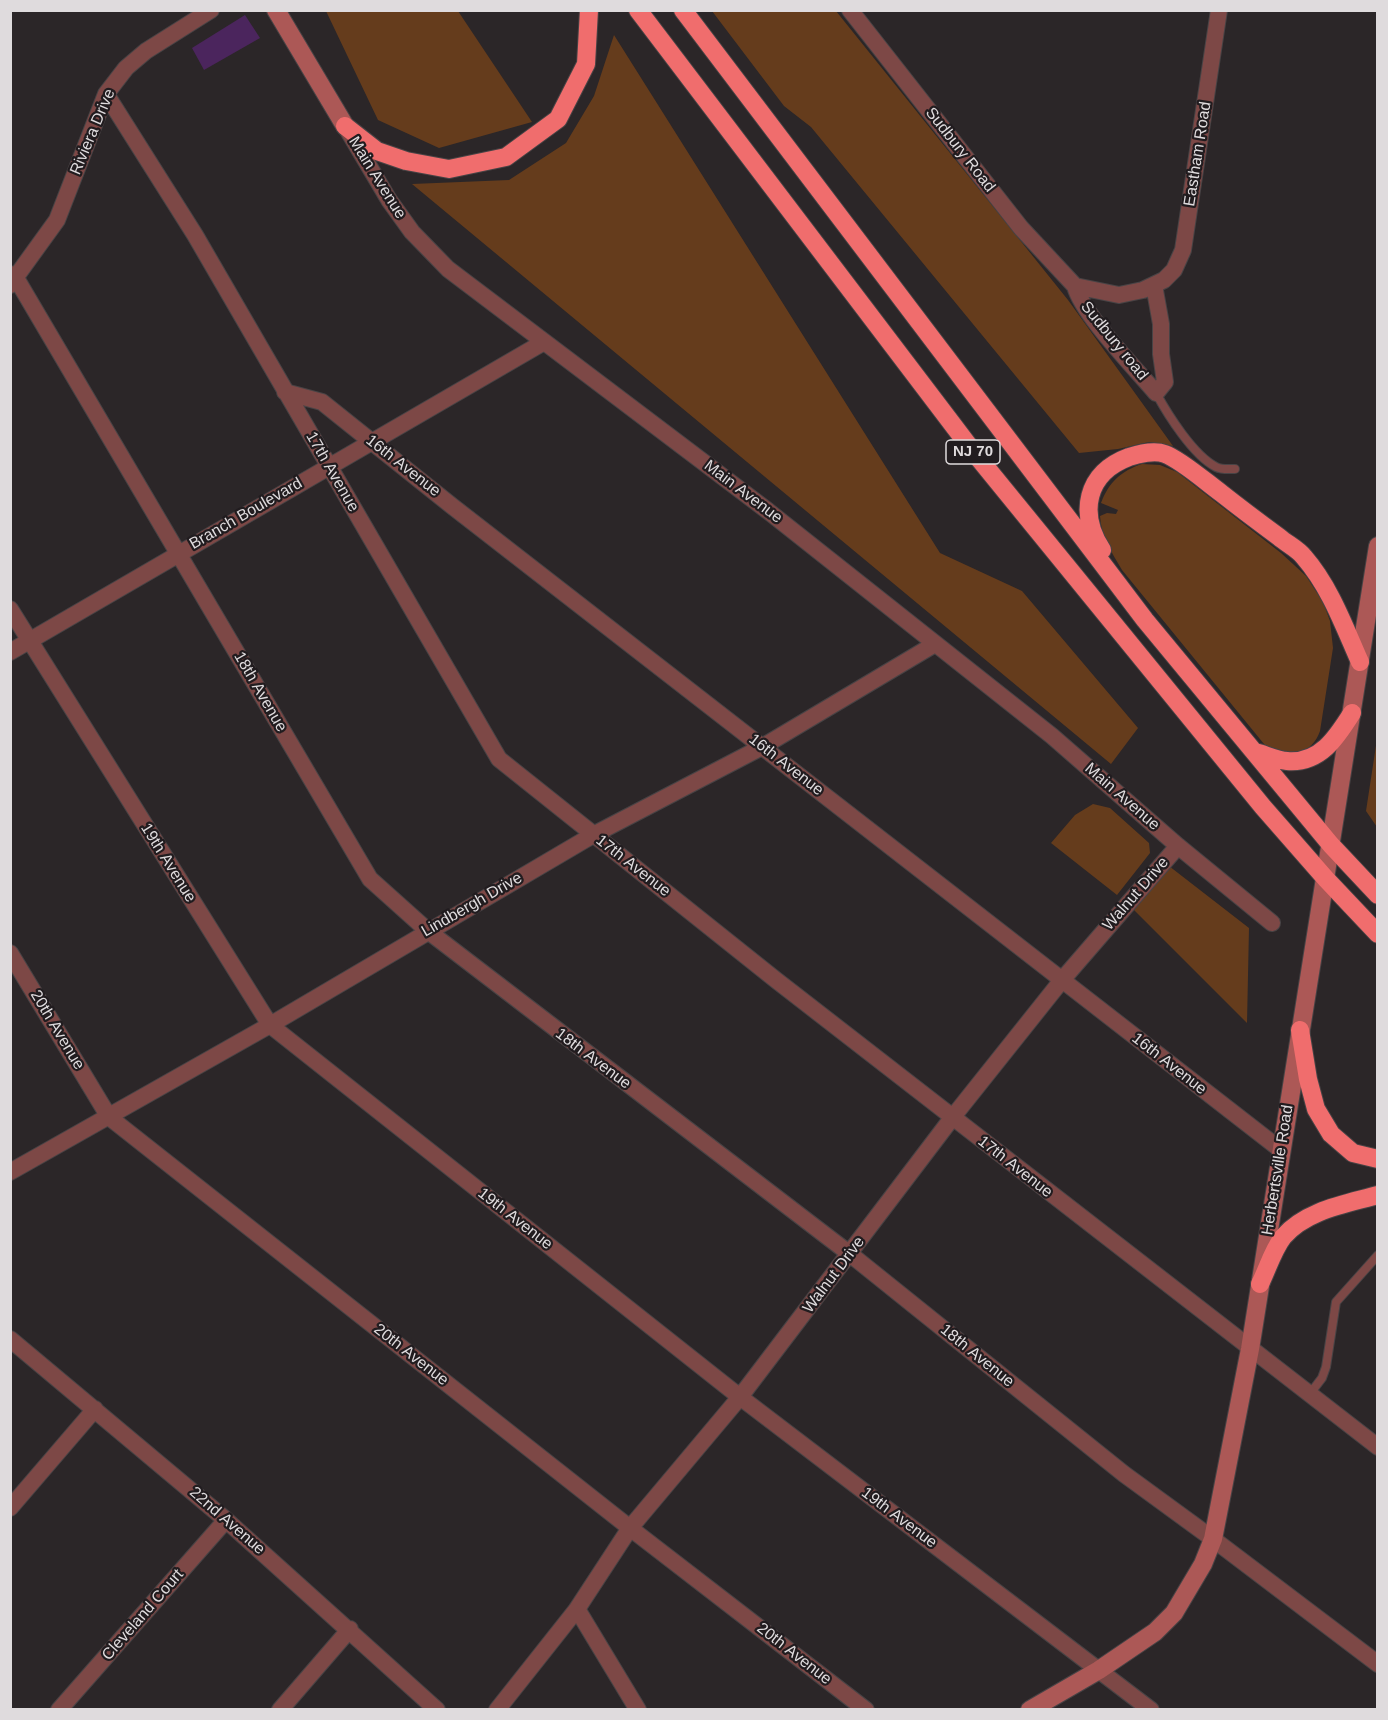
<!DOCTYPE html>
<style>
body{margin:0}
#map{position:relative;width:1388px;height:1720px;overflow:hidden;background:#2b2628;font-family:Helvetica,sans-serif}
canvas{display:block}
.frame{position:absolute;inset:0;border:12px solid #dfdbdd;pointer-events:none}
</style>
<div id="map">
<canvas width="1388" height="1720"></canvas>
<div class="frame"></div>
</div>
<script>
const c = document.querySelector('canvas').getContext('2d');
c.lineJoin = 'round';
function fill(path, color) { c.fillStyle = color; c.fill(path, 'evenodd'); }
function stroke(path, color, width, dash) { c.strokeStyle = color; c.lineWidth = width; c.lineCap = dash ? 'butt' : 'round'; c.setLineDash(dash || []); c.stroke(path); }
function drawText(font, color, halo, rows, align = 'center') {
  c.font = font + ' Helvetica,sans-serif'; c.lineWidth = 4.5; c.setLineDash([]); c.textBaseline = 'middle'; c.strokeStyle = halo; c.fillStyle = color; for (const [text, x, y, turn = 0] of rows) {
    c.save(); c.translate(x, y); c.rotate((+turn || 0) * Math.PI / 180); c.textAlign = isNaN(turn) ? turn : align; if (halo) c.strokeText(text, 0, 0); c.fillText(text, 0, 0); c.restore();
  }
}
fill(new Path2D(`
 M326 11H458L532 122 439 148 378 120Z
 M712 11H836L1068 300 1173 446 1149 442 1118 449 1079 453 811 127 784 106Z
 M614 35 940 553 1022 591 1138 728 1111 764 412 184 509 180 566 143 594 96Z
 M1142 464 1160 465 1177 472 1281 553 1306 576 1323 602 1330 621 1333 648 1320 731C1316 742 1310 748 1300 753L1298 751H1295L1294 755 1270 749 1264 744 1122 570C1112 553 1101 536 1100 516L1107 513 1116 514 1118 510 1101 503C1109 482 1121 471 1142 464Z
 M1377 739V827L1366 811Z
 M1093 804 1110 808 1149 843 1150 853 1117 895 1051 843 1075 815Z
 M1169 866 1249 928 1247 1023 1134 910Z`), '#653c1c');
fill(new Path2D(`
 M245 15 260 38 204 70 192 48Z`), '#4b255d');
const lane = new Path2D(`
 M1156 393C1168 415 1193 455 1216 467 1222 470 1229 469 1235 469
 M1309 1395 1322 1378 1326 1367 1336 1302 1378 1255`);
const street = new Path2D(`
 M850 10 1021 228 1075 286C1082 314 1136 369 1156 393L1165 382 1161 354V324L1154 285
 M106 94 195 235 499 759 776 980 1378 1447
 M347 129 389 200 412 232 448 269 768 511 1052 736 1178 846 1272 923
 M10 274 16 278 370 879 428 931 850 1254 1124 1474 1213 1539 1378 1664
 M10 285 57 220 106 94 126 68 146 51 211 10
 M1075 286 1119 295 1143 290 1164 280 1174 270 1183 250 1219 10
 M285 392 322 402 452 506 1281 1150
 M10 609 270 1025 740 1397 1151 1710
 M10 652 544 342
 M10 953 109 1117 630 1528 866 1710
 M10 1172 270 1025 593 835 762 747 935 644
 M10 1339 226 1520 437 1710
 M10 1508 95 1409
 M577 1609 638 1710
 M59 1710 226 1520
 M280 1710 350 1629
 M497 1710 577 1609 630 1528 740 1397 952 1118 1062 980 1178 846`);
const secondary = new Path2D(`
 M276 10 345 126
 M1030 1710 1099 1670 1155 1632 1174 1613 1203 1564 1213 1539 1250 1349 1378 546`);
const highway = new Path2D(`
 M638 10 972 450 1263 807 1326 879 1378 934
 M683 10 1145 620 1331 845 1378 895
 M345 126 377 151 406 161 449 169 506 157 558 119 586 64 589 10
 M1102 550C1078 513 1086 473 1129 457 1138 454 1155 450 1165 454 1181 460 1206 482 1221 493 1240 508 1260 523 1279 537 1287 544 1298 549 1304 557 1330 587 1344 626 1360 662
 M1255 752C1266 755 1277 760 1287 761 1320 764 1337 737 1352 713
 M1300 1030 1308 1079 1316 1109 1331 1134 1353 1153 1378 1159
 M1260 1284C1267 1270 1273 1250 1283 1237 1306 1210 1346 1204 1378 1195`);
stroke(lane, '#484345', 10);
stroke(street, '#484345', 18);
stroke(secondary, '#484345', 20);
stroke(highway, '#484345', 20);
stroke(lane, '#7d4846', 8);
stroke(street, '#7d4846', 16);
stroke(secondary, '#ac5856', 18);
stroke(highway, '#f06d6d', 18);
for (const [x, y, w] of [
 [973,452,54]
]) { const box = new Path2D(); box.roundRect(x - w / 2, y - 12, w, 24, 4.5); c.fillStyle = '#211c1f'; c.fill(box); stroke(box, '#dfdbdd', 1.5); }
drawText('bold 15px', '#dfdbdd', null, [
 ["NJ 70",973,452]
]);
drawText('16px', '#dfdbdd', '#211c1f', [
 ["Riviera Drive",93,132,-67],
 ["Sudbury Road",960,150,52],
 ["Eastham Road",1198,154,-81],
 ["Main Avenue",377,178,58],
 ["Sudbury road",1114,341,51],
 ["16th Avenue",403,466,38],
 ["17th Avenue",332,472,60],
 ["Main Avenue",743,492,37],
 ["Branch Boulevard",246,514,-30],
 ["18th Avenue",260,692,60],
 ["16th Avenue",786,765,38],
 ["Main Avenue",1122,797,41],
 ["19th Avenue",168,863,58],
 ["17th Avenue",633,866,38],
 ["Walnut Drive",1136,894,-49],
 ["Lindbergh Drive",472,905,-30],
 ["20th Avenue",57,1030,59],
 ["18th Avenue",593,1059,37],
 ["16th Avenue",1169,1064,38],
 ["17th Avenue",1015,1167,38],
 ["Herbertsville Road",1278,1170,-81],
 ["19th Avenue",515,1219,38],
 ["Walnut Drive",834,1275,-53],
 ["20th Avenue",411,1355,38],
 ["18th Avenue",977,1356,39],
 ["19th Avenue",899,1518,37],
 ["22nd Avenue",227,1521,41],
 ["Cleveland Court",143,1615,-49],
 ["20th Avenue",794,1654,38]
]);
</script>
